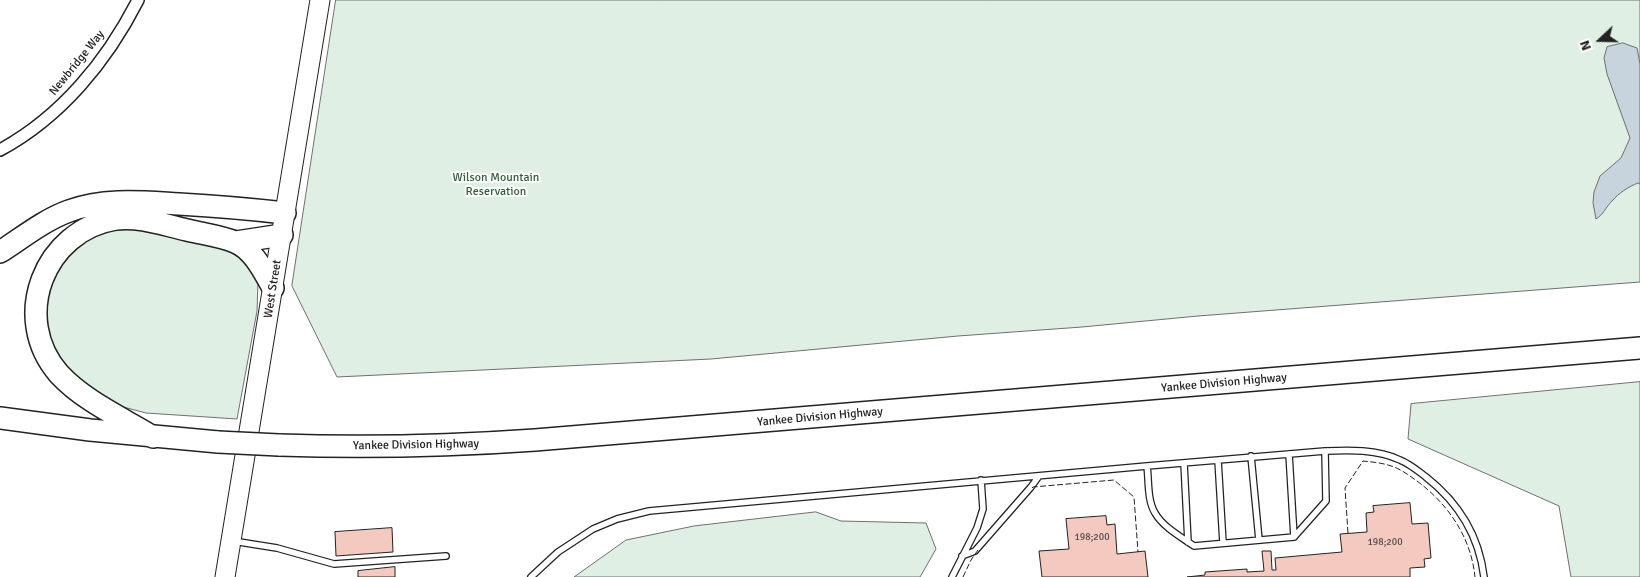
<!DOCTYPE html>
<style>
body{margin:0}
#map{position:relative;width:1640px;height:577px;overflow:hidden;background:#fff;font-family:Signika,sans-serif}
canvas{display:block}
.north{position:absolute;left:1575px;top:15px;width:50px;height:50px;-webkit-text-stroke:4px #fff;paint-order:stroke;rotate:249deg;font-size:14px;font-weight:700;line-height:20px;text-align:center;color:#222}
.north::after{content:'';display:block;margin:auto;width:18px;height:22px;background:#222;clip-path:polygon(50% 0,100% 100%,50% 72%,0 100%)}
</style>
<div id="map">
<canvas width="1640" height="577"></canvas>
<div class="north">N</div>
</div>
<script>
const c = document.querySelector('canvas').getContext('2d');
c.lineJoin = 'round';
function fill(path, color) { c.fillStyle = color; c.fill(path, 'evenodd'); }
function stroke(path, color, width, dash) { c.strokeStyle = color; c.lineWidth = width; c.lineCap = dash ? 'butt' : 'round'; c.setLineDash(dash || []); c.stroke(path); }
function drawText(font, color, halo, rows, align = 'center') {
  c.font = font + ' Signika,sans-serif'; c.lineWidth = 4; c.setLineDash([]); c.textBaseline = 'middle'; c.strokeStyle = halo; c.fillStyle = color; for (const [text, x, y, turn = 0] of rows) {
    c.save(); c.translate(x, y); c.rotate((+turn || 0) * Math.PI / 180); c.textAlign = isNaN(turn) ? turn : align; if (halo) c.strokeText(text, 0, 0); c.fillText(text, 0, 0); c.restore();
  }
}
const green = new Path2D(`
 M336 0H1640V282L1198 316 1082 327 958 336 711 359 337 377 292 286Z
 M126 227 187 236 242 255 258 282 257 311 237 419 146 413 112 404 66 371 51 347 44 320 46 295 55 273 82 242 98 235Z
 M1640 382V577H1571L1559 506 1408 439 1411 404Z
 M816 512 841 521 926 523 936 549 920 577H574L626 540 694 526Z`);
fill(green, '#e0efe3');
stroke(green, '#6f6f6f', 1);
const water = new Path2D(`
 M1623 43 1637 48 1640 64V184L1638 183C1628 187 1619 193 1612 201 1606 207 1603 215 1596 219L1593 203 1594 192 1600 176 1621 158 1630 138 1607 74 1604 58 1607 47Z`);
fill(water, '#c7d3dd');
stroke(water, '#6f6f6f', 1);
const building = new Path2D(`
 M1410 503 1412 524 1428 523 1431 558 1424 559 1425 567 1410 568V577H1187L1205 575V572L1247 569V572L1264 571 1262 551H1271L1272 570H1276L1275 558 1342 552 1340 534 1367 532 1366 513 1374 512 1373 506Z
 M1106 516 1107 525 1115 524 1117 554 1145 551 1148 577H1042L1039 551 1069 549 1066 519Z
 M392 528 393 552 336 556 335 532Z
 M395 567V577H358V571Z`);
fill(building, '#f3c9c0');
stroke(building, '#222', 1);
const lane = new Path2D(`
 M1325 451C1349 450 1377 449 1400 460 1410 464 1418 471 1426 477 1459 503 1479 535 1484 577
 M1289 454 1294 537
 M1251 456 1259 540
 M1218 460 1223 543
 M1184 463 1188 542
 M233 541 277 548 334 564 446 556
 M962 556 975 551 1031 487 1039 476
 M531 577 558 552 593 529 617 519 649 511 1147 466C1149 480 1147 500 1155 513 1163 527 1181 537 1194 546L1294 537 1326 501 1325 451 1147 466
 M952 577 977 528 983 509 981 480`);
const street = new Path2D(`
 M0 150C61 117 107 61 138 0`);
const primary = new Path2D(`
 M225 577 320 0`);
const highway = new Path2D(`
 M236 242 282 235
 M0 252C22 238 44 220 69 211 105 198 142 202 179 204 214 206 250 209 285 213
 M0 418 90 430 218 442
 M153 437C122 418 84 401 59 374 10 318 44 230 116 219 140 216 164 225 187 230 203 234 220 236 235 242 253 249 264 272 273 288
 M279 445C365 448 450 446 535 440L1640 348`);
stroke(lane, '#222', 8);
stroke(street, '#222', 14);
stroke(primary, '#222', 21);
stroke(highway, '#222', 24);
stroke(lane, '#fff', 5.5);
stroke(street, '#fff', 11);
stroke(primary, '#fff', 19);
stroke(highway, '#fff', 21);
const highwayBridge = new Path2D(`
 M218 442 279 445`);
stroke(highwayBridge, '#222', 24, []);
stroke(highwayBridge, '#fff', 21);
stroke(new Path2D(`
 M1032 488 1033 487 1114 480 1134 497 1138 552
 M1348 533 1345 488 1363 461C1373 462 1384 463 1394 467 1402 470 1410 476 1417 481 1448 504 1471 537 1475 577
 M963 577 971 560 978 550`), '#222', 1, [6, 2.5]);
drawText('10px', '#564c4a', null, [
 ["198;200",1092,537],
 ["198;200",1385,542]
]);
drawText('12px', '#222', '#fff', [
 ["Newbridge Way",77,63,-51],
 ["West Street",273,289,-81],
 ["Yankee Division Highway",1224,383,-5],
 ["Yankee Division Highway",820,417,-5],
 ["Yankee Division Highway",416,445,-1]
]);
drawText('12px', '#2f5e38', '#fff', [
 ["Wilson Mountain",496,178],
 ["Reservation",496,192]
]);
</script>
